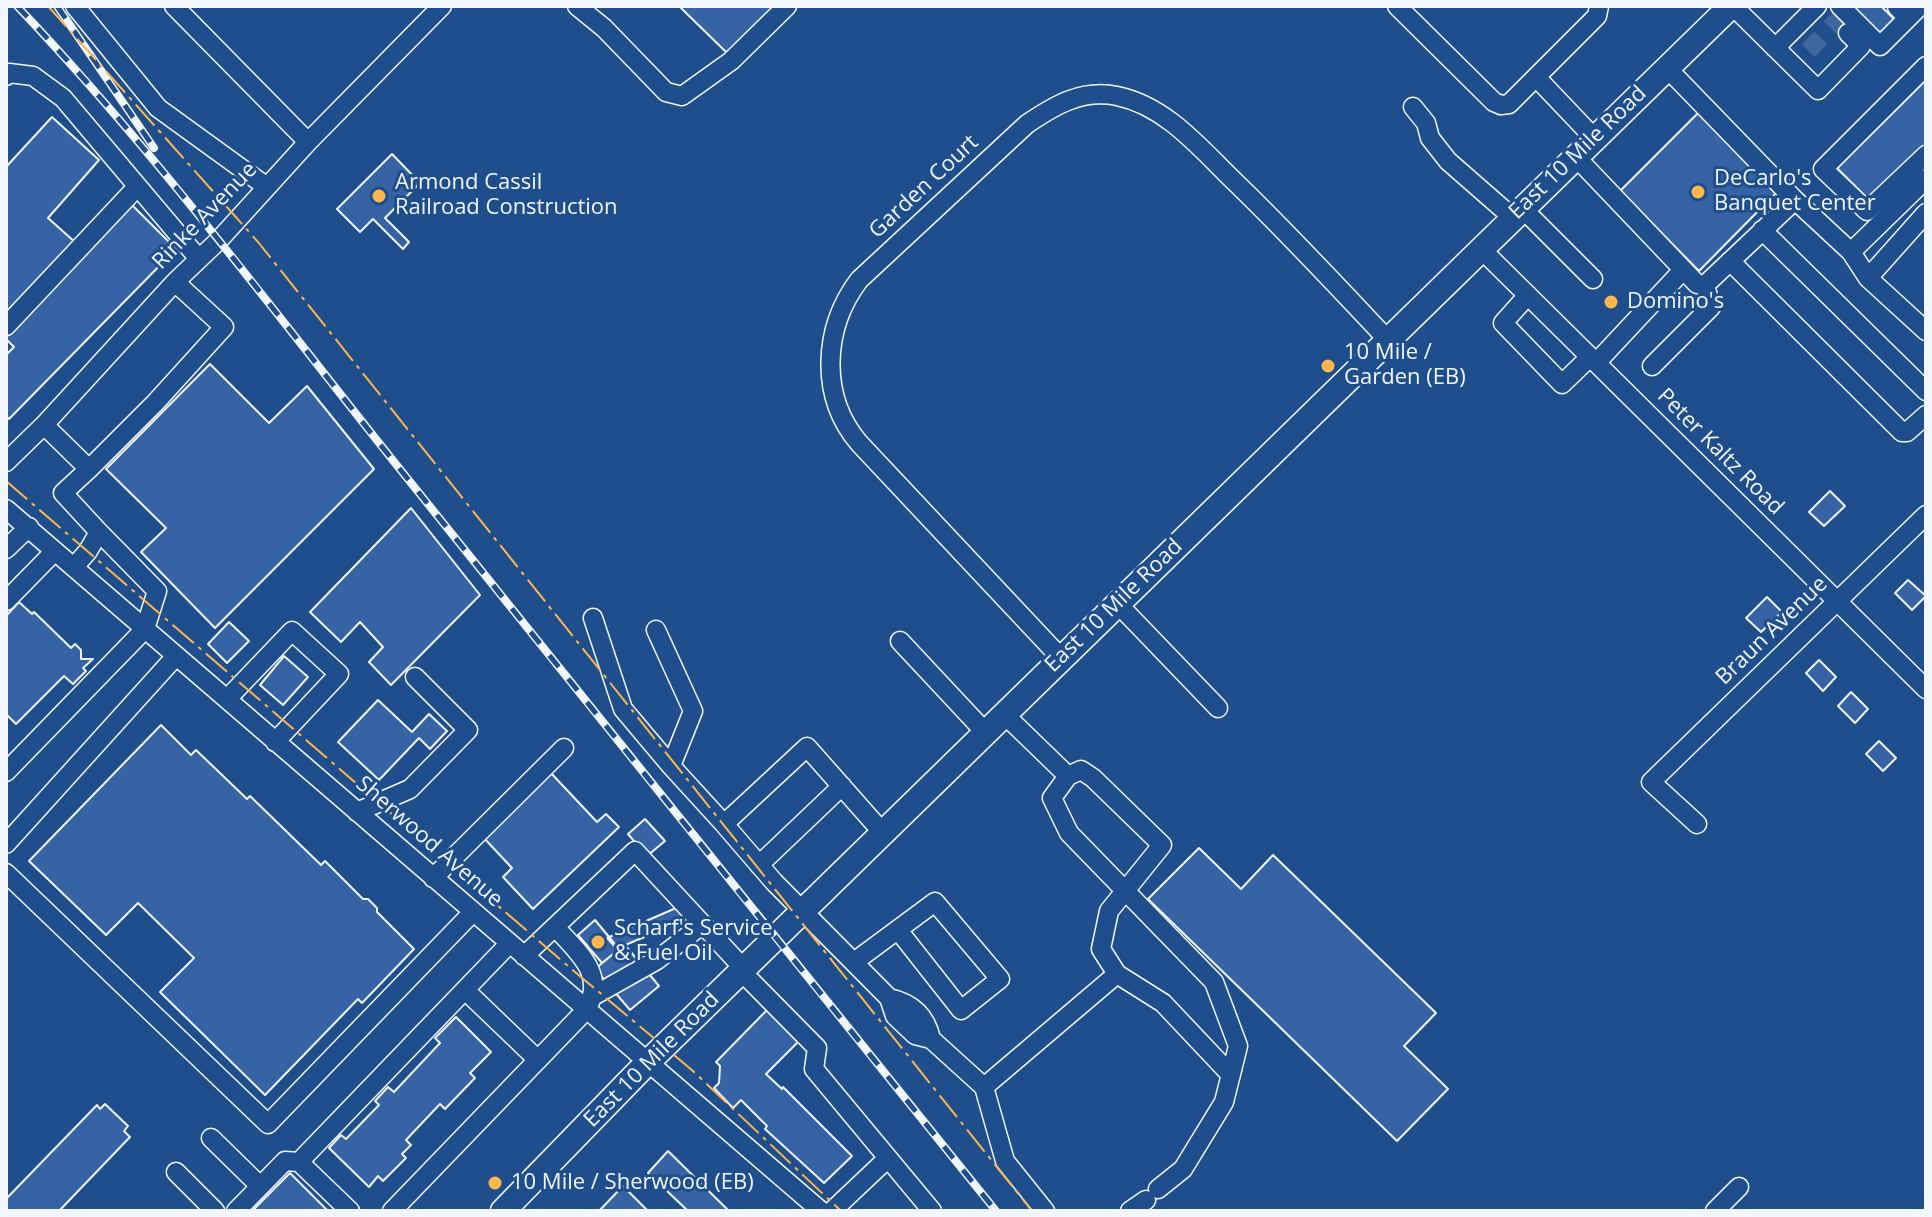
<!DOCTYPE html>
<style>
body{margin:0}
#map{position:relative;width:1932px;height:1217px;overflow:hidden;background:#1f4e8c;font-family:"Open Sans",sans-serif}
canvas{display:block}
.frame{position:absolute;inset:0;border:8px solid #f2f6ff;pointer-events:none}
</style>
<div id="map">
<canvas width="1932" height="1217"></canvas>
<div class="frame"></div>
</div>
<script>
const c = document.querySelector('canvas').getContext('2d');
c.lineJoin = 'round';
function fill(path, color) { c.fillStyle = color; c.fill(path, 'evenodd'); }
function stroke(path, color, width, dash) { c.strokeStyle = color; c.lineWidth = width; c.lineCap = dash ? 'butt' : 'round'; c.setLineDash(dash || []); c.stroke(path); }
function drawText(font, color, halo, rows, align = 'center') {
  c.font = font + ' "Open Sans",sans-serif'; c.lineWidth = 6; c.setLineDash([]); c.textBaseline = 'middle'; c.strokeStyle = halo; c.fillStyle = color; for (const [text, x, y, turn = 0] of rows) {
    c.save(); c.translate(x, y); c.rotate((+turn || 0) * Math.PI / 180); c.textAlign = isNaN(turn) ? turn : align; if (halo) c.strokeText(text, 0, 0); c.fillText(text, 0, 0); c.restore();
  }
}
const building = new Path2D(`
 M679 6H774L727 53Z
 M1852 6H1881L1894 19 1877 37Z
 M1926 80V144L1869 200 1837 168Z
 M1698 113 1777 192 1699 271 1620 191Z
 M52 117 99 160 48 218 76 243 6 318V167Z
 M392 154 420 183 385 218 409 242 403 249 373 219 360 232 337 209Z
 M130 203 176 249 9 419 6 416V355L14 347 6 339V335Z
 M210 364 269 423 307 386 374 469 215 628 141 552 166 528 106 469Z
 M1830 491 1845 506 1824 526 1809 512Z
 M411 508 480 595 391 685 369 662 383 647 360 622 341 642 310 612Z
 M1908 580 1926 596 1912 610 1895 593Z
 M1767 597 1782 612 1761 632 1746 618Z
 M19 602 32 614 34 612 71 648 75 644 81 650V659H93L83 668 86 671 73 684 64 676 16 724 6 714V616Z
 M229 622 249 641 227 663 208 644Z
 M284 656 308 677 283 705 260 685Z
 M1819 660 1836 677 1823 691 1806 673Z
 M1851 692 1868 709 1855 723 1838 706Z
 M378 700 412 732 429 714 447 731 430 749 419 738 379 780 338 742Z
 M161 725 191 755 196 750 247 799 250 796 321 865 325 861 363 899H368L377 908V912L414 949 362 1003 358 999 265 1095 160 992 194 958 138 903 106 935 29 861Z
 M1879 741 1896 758 1883 771 1866 754Z
 M550 772 597 822 606 814 619 827 533 909 503 877 512 868 482 836Z
 M645 819 665 841 647 856 628 834Z
 M1199 848 1241 889 1273 855 1436 1013 1404 1046 1448 1089 1397 1141 1148 899Z
 M676 908 686 920 625 945 659 986 630 1010 595 969 618 950 607 938Z
 M595 920 619 949 602 963 578 935Z
 M767 1010 799 1041 766 1074 782 1089 783 1087 852 1156 824 1183 765 1129 767 1126 741 1100 733 1108 714 1088 719 1083 720 1066 716 1062Z
 M456 1017 491 1052 470 1073 475 1078 445 1109 440 1104 406 1140 411 1145 402 1154 406 1158 383 1181 378 1176 369 1187 329 1148 341 1135 346 1139 379 1105 375 1101 388 1087 394 1092 440 1043 435 1038Z
 M105 1104 128 1126 124 1131 130 1137 59 1211H6V1199L97 1105 100 1109Z
 M668 1151 729 1211H688L648 1173Z
 M290 1173 328 1211H252Z
 M623 1186 648 1211H599Z`);
fill(building, '#3563a3');
stroke(building, '#f2f6ff', 2);
stroke(new Path2D(`
 M1830 15 1848 33
 M1808 38 1826 55`), '#3f679d', 18, [18, 9]);
const minor = new Path2D(`
 M75 6 158 108 267 187
 M174 6 308 142
 M577 6 604 28 666 92 682 96 731 61 787 6
 M1397 6 1494 102 1501 105 1509 104 1597 16 1599 6
 M1733 6 1818 90 1861 46 1848 33
 M1840 6 1880 46 1908 18
 M1897 7 1908 18 1920 6
 M1775 48 1817 6
 M1926 66 1823 169 1867 211 1926 155
 M1667 68 1795 200
 M6 76 9 73 33 76 63 98 199 259
 M1536 77 1594 138
 M1413 107 1426 123 1430 138 1448 161 1512 217
 M1575 156 1697 284 1705 285 1795 200 1851 252 1868 278 1926 331
 M1522 208 1593 279
 M1762 230 1926 391
 M1480 248 1926 689
 M1851 252 1926 179
 M1730 261 1902 432H1907L1926 415
 M1868 278 1926 213
 M1528 295 1503 323 1562 384 1590 357
 M6 326 137 187
 M1596 363 1683 270
 M1652 366 1711 307 1705 285
 M44 425 89 469 155 403 224 327 175 282
 M6 462 44 425 175 282 218 241 308 142 442 6
 M6 509 821 1211
 M6 549 29 527
 M74 567 88 551 99 532 63 493 89 469
 M6 601 55 551
 M1117 603 1218 708
 M593 618 623 709 671 766
 M656 630 693 711 671 766 724 824
 M900 641 986 733
 M1061 658 859 443C819 396 823 328 859 280L1027 124C1055 105 1082 89 1117 96 1166 106 1200 148 1234 181 1287 232 1337 286 1387 339
 M227 699 292 631 339 674 275 742
 M6 772 145 629 157 591 99 532
 M1068 776 1052 798 1069 833 1214 982 1238 1046 1224 1102 1183 1169 1158 1189
 M357 812 410 789 468 730 415 677
 M1697 824 1651 782 1926 515
 M883 833 807 747 724 824 774 882 889 998 895 1016 915 1035 931 1039 984 1087 1117 974 1101 949 1109 911 1162 845 1093 778 1081 770 1068 776 1004 714
 M6 844 176 656
 M759 865 842 786
 M6 873 268 1124 473 912
 M433 878 564 748
 M524 956 635 851 744 969
 M854 962 935 902 1000 979 961 1010 898 930
 M741 971 817 1048 814 1069 932 1211
 M1117 974 1163 1003 1231 1075
 M465 990 538 1060
 M595 995 657 960 703 924
 M889 998C912 1003 926 1016 931 1039
 M984 1087 1005 1161 1045 1211
 M211 1138 260 1186
 M299 1162 509 944
 M176 1172 215 1211
 M236 1211 285 1161 299 1162 350 1211
 M392 1211 586 1010C607 975 578 952 555 927
 M832 1211 888 1158
 M1130 1211 1146 1200
 M1715 1211 1739 1187`);
const major = new Path2D(`
 M503 1211 647 1063 1731 6`);
stroke(minor, '#f2f6ff', 21);
stroke(major, '#f2f6ff', 27);
stroke(minor, '#1f4e8c', 18);
stroke(major, '#1f4e8c', 24);
const rail = new Path2D(`
 M17 6C153 149 272 309 395 463 595 712 795 962 996 1211
 M57 6 154 148`);
stroke(rail, '#f2f6ff', 8);
stroke(rail, '#1f4e8c', 5, [15]);
stroke(new Path2D(`
 M48 6 258 242 1032 1211
 M6 481 562 961 693 1071 841 1211`), '#ffb74d', 2, [28, 6, 4, 6]);
for (const [x, y, r, color] of [
 [1698,192,8,"#ffb74d"],
 [379,196,8,"#ffb74d"],
 [1611,302,8,"#ffb74d"],
 [1328,366,8,"#ffb74d"],
 [598,942,8,"#ffb74d"],
 [495,1183,8,"#ffb74d"]
]) { const dot = new Path2D(); dot.arc(x, y, r, 0, 2 * Math.PI); c.fillStyle = color; c.fill(dot); stroke(dot, '#1f4e8c', 3); }
drawText('22px', '#f2f6ff', '#1f4e8c', [
 ["East 10 Mile Road",1578,153,-44],
 ["Garden Court",924,187,-43],
 ["Rinke Avenue",205,216,-46],
 ["Peter Kaltz Road",1720,452,45],
 ["East 10 Mile Road",1114,606,-44],
 ["Braun Avenue",1772,631,-44],
 ["Sherwood Avenue",429,842,41],
 ["East 10 Mile Road",652,1060,-45]
]);
drawText('22px', '#f2f6ff', '#1f4e8c', [
 ["DeCarlo's",1714,179],
 ["Banquet Center",1714,204],
 ["Armond Cassil",395,183],
 ["Railroad Construction",395,208],
 ["Domino's",1627,302],
 ["10 Mile /",1344,353],
 ["Garden (EB)",1344,378],
 ["Scharf's Service",614,929],
 ["& Fuel Oil",614,954],
 ["10 Mile / Sherwood (EB)",511,1183]
], 'left');
</script>
